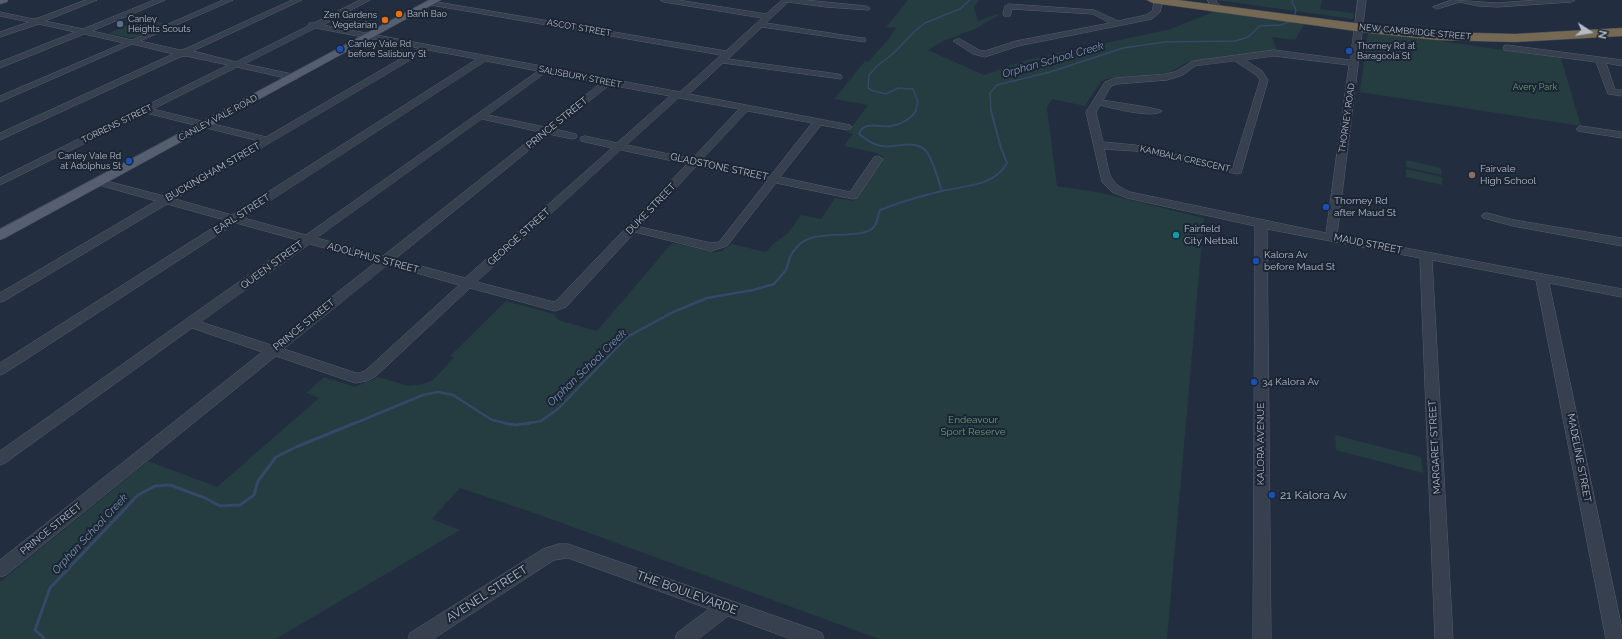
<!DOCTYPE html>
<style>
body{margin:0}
#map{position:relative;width:1622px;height:639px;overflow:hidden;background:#222e3f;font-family:Raleway,sans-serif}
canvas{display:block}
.north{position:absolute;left:1570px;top:12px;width:40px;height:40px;-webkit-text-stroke:3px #1c2534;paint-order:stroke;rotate:102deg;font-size:11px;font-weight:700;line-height:16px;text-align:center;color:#b3bbca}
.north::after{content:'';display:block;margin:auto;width:14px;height:18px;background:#b3bbca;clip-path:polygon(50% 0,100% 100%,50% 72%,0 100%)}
</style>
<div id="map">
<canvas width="1622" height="639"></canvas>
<div class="north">N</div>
</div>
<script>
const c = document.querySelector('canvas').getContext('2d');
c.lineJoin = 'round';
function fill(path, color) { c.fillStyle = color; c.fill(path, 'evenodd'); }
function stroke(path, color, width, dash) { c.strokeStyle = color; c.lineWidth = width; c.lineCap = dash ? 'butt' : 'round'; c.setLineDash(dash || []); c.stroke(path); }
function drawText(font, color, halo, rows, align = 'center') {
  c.font = font + ' Raleway,sans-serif'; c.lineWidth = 4; c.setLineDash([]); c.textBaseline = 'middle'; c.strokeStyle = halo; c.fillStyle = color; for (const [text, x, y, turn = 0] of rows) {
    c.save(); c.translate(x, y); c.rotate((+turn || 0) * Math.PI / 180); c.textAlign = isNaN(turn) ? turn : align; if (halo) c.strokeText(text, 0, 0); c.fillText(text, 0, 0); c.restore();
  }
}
fill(new Path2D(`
 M908 0H979L974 7 978 21 998 14 999 15 977 28 943 41 928 50 984 75 1026 60 1171 29 1215 11 1305 23 1295 40 1272 37 1277 50 1188 62 1168 73 1107 79 1101 81 1085 106 1052 99 1047 108 1057 186 1102 193 1204 218 1167 639H879L540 515 460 488 432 519 460 530 276 639H0V582L148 461 217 487 319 398 306 393 324 377 355 387 378 377 409 386 423 384 433 380 454 358 450 356 506 301 554 314 558 320 597 331 672 243 715 252 722 251 732 244 766 252 774 243 787 234 801 215 821 219 835 198 854 201 883 157 877 153 844 146 853 134 848 132 868 105 834 99 865 61 868 62 886 42 896 28 886 27Z
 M1217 0H1322L1320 9 1354 13 1353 19Z
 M143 19 168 24 137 37 130 38 109 33Z
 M1368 31 1561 58 1581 126 1360 92Z
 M1406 160 1441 168 1442 175 1406 167Z
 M1406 169 1442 177V185L1406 177Z
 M1335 435 1421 457 1423 473 1336 450Z`), '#253c40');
stroke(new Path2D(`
 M1293 0 1292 2 1296 10 1294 17
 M915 112 918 102 913 89 898 88 886 94 873 91 868 88 869 75 877 66 894 53 914 32 925 23 960 9 970 0
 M991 112 990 93 997 85 1050 72 1123 48 1165 42 1235 41 1248 37 1260 26 1281 25 1292 21`), '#354867', 1.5);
stroke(new Path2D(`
 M916 111C911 119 901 124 891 126 881 128 864 120 859 134 865 139 872 144 881 146 894 149 915 138 926 151 933 159 938 180 942 191
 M794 251C809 224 859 243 874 227 877 223 878 215 880 210 900 202 921 196 942 191 964 186 995 186 1007 163L1001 148 991 111`), '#354867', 2);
stroke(new Path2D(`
 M353 424 423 395 438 392 453 395 492 420 509 424
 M524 424 541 421 558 409 627 337 673 312 707 298 753 290 774 284 786 270 790 257 794 250`), '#354867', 2.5);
stroke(new Path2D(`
 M504 423 515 425 530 423
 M45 639 35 630 50 588 138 495 155 486 170 485 205 498 220 506 240 505 254 495 258 481 276 457 296 447 355 423`), '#354867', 3);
const minor = new Path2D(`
 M86 0H97L45 21 83 29 154 0H165L92 31 132 40 223 0H233L140 41 180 50 185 49 292 0H302L193 51 236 62 308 26 309 23H314L360 0H370L323 25 680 92 721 55 431 5 427 3 431 1 726 51 762 18 664 2 660 0H678L766 14 782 0H805L866 6 870 8 869 10 826 7 788 2 766 23 862 38H865L866 40 865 42 762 27 728 59 838 74 841 75 842 77 841 79 723 63 689 94 850 125 852 127 850 129 847 130 821 125 780 177 850 192 874 157 878 156 883 159 857 198 853 199 776 183 727 246 711 251 635 232 566 307 555 311 470 288 376 376 367 381 355 383 276 356 6 575 0 577V560L262 352 192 328 5 463 0 465V451L298 240 236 223 5 373 0 375V363L225 220 167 204 4 301 0 302V293L156 201 95 184 94 182 95 180 99 179 164 196 259 141 146 113 0 185V178L228 65 186 56 180 57 0 140V133L173 54 132 44 0 102V96L124 43 84 34 0 68V62L75 32 39 24 0 37V32L29 22 0 16V12L33 19 38 18ZM316 28 419 48 266 137 153 109 237 67 294 80 297 79 298 77 297 75 245 64ZM428 50 477 59 232 215 175 199ZM486 61 538 71 306 235 244 218ZM547 72 601 83 545 127 488 115ZM610 85 670 96 617 143 585 136 581 137 580 139 581 141 612 148 465 278 395 259 549 134 572 139 576 138 577 136 576 134 555 129ZM679 98 739 109 692 159 627 145ZM748 111 812 123 771 175 701 161ZM482 119 540 132 383 256 317 238ZM621 150 687 164 556 301 554 302 477 282ZM697 166 767 181 719 242 711 243 640 227ZM310 244 376 262 271 345 201 322ZM388 265 459 285 366 370 360 373H356L284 349Z
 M1155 0H1163L1160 12 1152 19 1018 46 985 57 973 54 953 41 957 39H960L979 50 985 51 1016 41 1110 23 1093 14 1012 9 1010 16H1004L1003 14 1005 6 1009 4 1094 10 1118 21 1146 15 1152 11Z
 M1208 0H1216L1217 3 1228 10 1224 12 1210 6Z
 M1358 0H1366L1337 235 1622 289V297L1549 283 1622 629V639H1606L1536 280 1432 260 1453 639H1435L1420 258 1267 229 1271 639H1253L1255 226 1127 198 1112 192 1102 182 1086 112 1105 82 1116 78 1166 74 1177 71 1193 61 1274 50 1350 60ZM1274 56 1349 65 1326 233 1130 192C1106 182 1110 172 1104 149L1135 151 1237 174 1241 173 1268 80 1262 71 1245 60ZM1235 61 1256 75 1260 80 1233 167 1135 145 1103 142 1096 112 1100 105C1111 108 1154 119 1162 111 1159 108 1111 102 1103 100L1111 86 1117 84 1167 80 1183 75 1195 66Z
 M1452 0 1497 3 1537 0H1575L1571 2 1497 7 1478 6 1460 2 1437 9 1433 7Z
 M1507 45 1622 60V66L1606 63 1615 90H1622V96L1608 94 1596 62 1504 50 1503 48 1504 46Z
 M1581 126 1622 132V138L1578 131 1576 129 1578 127Z
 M1487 213 1514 220 1622 238V246L1513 226 1483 218 1481 216 1483 214Z
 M559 544H568L815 630 822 633 824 639H791L728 616 698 639H675L677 633 709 609 568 558 554 560 433 639H408L410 633 543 549Z`);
const major = new Path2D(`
 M0 0H8L7 2 0 4Z
 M429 0H441L5 238 0 240V229Z`);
const highway = new Path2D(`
 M1147 0H1178L1370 25 1437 32 1515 34 1622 28V36L1515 42 1437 40 1370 33 1153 3Z`);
stroke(minor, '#555e6d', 1);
stroke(major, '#404958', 1);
stroke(highway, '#424b5a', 1);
fill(minor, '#37404f');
fill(major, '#555f6f');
fill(highway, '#756953');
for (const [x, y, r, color] of [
 [399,14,4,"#e8710a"],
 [385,20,4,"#e8710a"],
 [120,24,4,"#5c6f8a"],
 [340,49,4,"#1a4fb4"],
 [1349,51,4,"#1a4fb4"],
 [129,161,4,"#1a4fb4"],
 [1472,175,4,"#8d6e63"],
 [1326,207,4,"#1a4fb4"],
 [1176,235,4,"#0f9aa8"],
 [1256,261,4,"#1a4fb4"],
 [1254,382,4,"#1a4fb4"],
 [1272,495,4,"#1a4fb4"]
]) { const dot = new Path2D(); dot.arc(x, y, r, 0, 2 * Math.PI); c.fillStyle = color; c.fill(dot); stroke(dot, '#1c2534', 1.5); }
drawText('9px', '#b3bbca', '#1c2534', [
 ["Banh Bao",407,14],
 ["Zen Gardens",377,15,"right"],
 ["Vegetarian",377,25,"right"],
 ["Canley",128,19],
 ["Heights Scouts",128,29],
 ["Canley Vale Rd",348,44],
 ["before Salisbury St",348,54],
 ["Thorney Rd at",1357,46],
 ["Baragoola St",1357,56],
 ["Canley Vale Rd",121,156,"right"],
 ["at Adolphus St",121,166,"right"]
], 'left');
drawText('9px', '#b3bbca', '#1c2534', [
 ["ASCOT STREET",579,28,10],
 ["NEW CAMBRIDGE STREET",1415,32,5],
 ["SALISBURY STREET",580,77,11],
 ["CANLEY VALE ROAD",218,118,-28],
 ["THORNEY ROAD",1347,118,-82],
 ["TORRENS STREET",117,124,-26],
 ["KAMBALA CRESCENT",1185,159,13]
]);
drawText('9px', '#689c76', '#1c2534', [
 ["Avery Park",1535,87]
]);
drawText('10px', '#b3bbca', '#1c2534', [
 ["PRINCE STREET",557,123,-39],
 ["GLADSTONE STREET",719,167,12],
 ["BUCKINGHAM STREET",213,172,-30],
 ["DUKE STREET",651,209,-46],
 ["EARL STREET",242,214,-33],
 ["GEORGE STREET",519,237,-42],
 ["MAUD STREET",1368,244,11],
 ["ADOLPHUS STREET",373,258,15],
 ["QUEEN STREET",272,265,-36],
 ["PRINCE STREET",304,325,-39],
 ["KALORA AVENUE",1261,444,-90],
 ["MARGARET STREET",1435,447,-93],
 ["MADELINE STREET",1579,458,79],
 ["PRINCE STREET",51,529,-39]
]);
drawText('10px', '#b3bbca', '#1c2534', [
 ["Fairvale",1480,169],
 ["High School",1480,181],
 ["Thorney Rd",1334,201],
 ["after Maud St",1334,213],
 ["Fairfield",1184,229],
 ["City Netball",1184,241],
 ["Kalora Av",1264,255],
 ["before Maud St",1264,267],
 ["34 Kalora Av",1262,382]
], 'left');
drawText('10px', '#689c76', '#1c2534', [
 ["Endeavour",973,420],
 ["Sport Reserve",973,432]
]);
drawText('italic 11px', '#7990b3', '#1c2534', [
 ["Orphan School Creek",1053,60,-16],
 ["Orphan School Creek",587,368,-44],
 ["Orphan School Creek",90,534,-47]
]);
drawText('12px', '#b3bbca', '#1c2534', [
 ["21 Kalora Av",1280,495]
], 'left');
drawText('12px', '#b3bbca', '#1c2534', [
 ["THE BOULEVARDE",687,593,20],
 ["AVENEL STREET",487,594,-33]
]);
</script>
